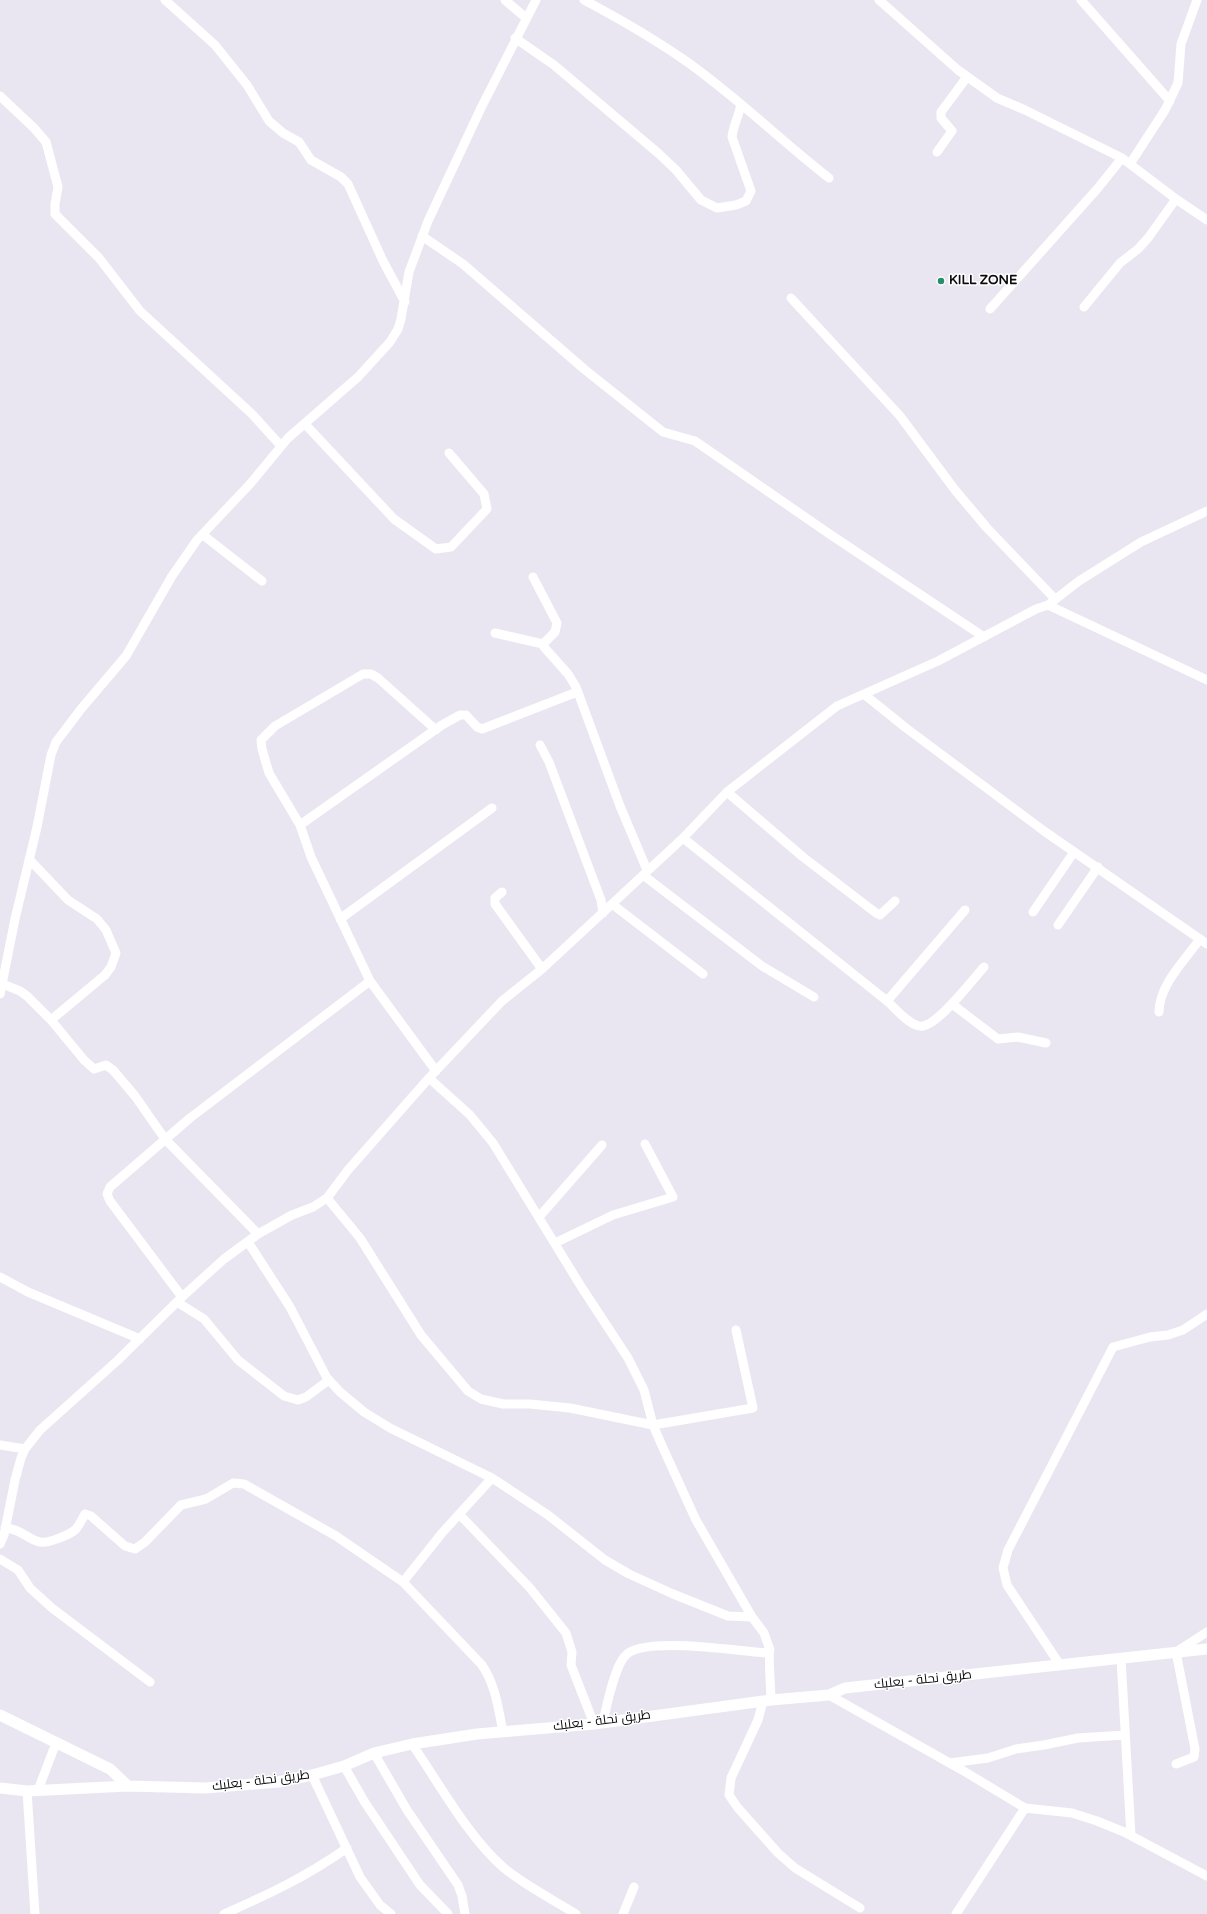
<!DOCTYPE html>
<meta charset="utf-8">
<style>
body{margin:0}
canvas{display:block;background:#e9e6f1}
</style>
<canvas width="1207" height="1914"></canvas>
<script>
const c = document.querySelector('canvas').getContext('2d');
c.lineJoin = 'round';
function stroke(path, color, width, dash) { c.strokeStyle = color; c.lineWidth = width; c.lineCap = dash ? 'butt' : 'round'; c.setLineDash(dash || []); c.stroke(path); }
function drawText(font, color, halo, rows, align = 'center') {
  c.font = font + ' "Varela Round",Cairo,sans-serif'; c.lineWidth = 3; c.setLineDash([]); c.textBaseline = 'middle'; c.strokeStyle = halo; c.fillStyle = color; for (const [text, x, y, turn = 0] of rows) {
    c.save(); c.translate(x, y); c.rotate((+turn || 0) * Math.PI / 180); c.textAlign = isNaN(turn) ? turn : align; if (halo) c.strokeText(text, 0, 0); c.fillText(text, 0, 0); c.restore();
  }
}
stroke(new Path2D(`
 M165 0 215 45 247 85 269 121 283 133 299 142 311 160 341 177 348 184 383 261 405 302
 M505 0 526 18
 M584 0C618 18 651 37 683 59 735 95 780 140 829 178
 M879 0 958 70 997 98 1025 110 1122 158 1176 199 1207 220
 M1081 0 1170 101
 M515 38 554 65 658 153 676 170 701 200 717 208 736 205 746 201 751 191 732 137C733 126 739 116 741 104
 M0 96 34 128 46 142 58 187 55 204V214L99 258 140 311 252 414 281 446
 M937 152 952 131 941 118V112L967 77
 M1130 164 1165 110 1178 83 1181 44 1197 0
 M422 236 463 264 584 369 663 432 695 441 828 533 984 637
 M791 298 900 416 955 490 987 528 1055 599
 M1084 307 1120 263 1138 249 1148 238 1176 199
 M990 309 1098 188 1122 158
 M305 424 394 519 436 549 451 547 487 509 484 494 449 453
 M203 535 262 581
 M533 577 557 623 555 632 543 644 544 647 568 674 576 687 620 806 647 870
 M1048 605 1207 680
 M495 633 543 644
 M865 695 906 728 1044 831 1207 944
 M436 730 378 678 371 674H363L275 726 261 740 262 749 269 773 300 825 311 857 370 981 436 1071
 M540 745 549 762 601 900 603 913
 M727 792 803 857 876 913 880 915 895 901
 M300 825 442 725 460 715H466L477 727 482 729 577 692
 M683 838 887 1001C896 1009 907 1023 919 1026 935 1030 973 979 984 967
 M29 859 68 900 97 919 106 930 116 953 111 967 105 975 51 1020
 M643 875 762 966 814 997
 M502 892 495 898V904L542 969
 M612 904 703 974
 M1033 912 1074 852
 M340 919 492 808
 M1058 925 1098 867
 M0 983 20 991 27 996 51 1020 84 1060 94 1069 106 1065 113 1070 135 1096 165 1139 258 1234
 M0 994 15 919 37 827 51 755 56 742 81 709 126 656 172 576 197 540 250 484 288 438 358 377 390 342 398 329 401 319 409 272 428 221 481 108 536 0
 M887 1001 965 910
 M952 1004 998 1039 1018 1037 1046 1043
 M1159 1012C1159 985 1185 960 1200 939
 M429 1078 470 1115 493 1143 582 1288 628 1358 644 1390 653 1425 663 1448 696 1520 752 1617 764 1633 770 1650C768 1654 771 1691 771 1700
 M327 1198 360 1238 421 1335 468 1391 481 1399 503 1404H530L570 1408 653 1425 753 1408 736 1330
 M539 1217 602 1145
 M248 1242 290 1307 327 1378 340 1392 364 1412 390 1428 492 1478 548 1515 605 1560 629 1574 673 1594 728 1616 752 1617
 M555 1243 613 1215 673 1197 645 1144
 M0 1277 28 1292 140 1339
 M182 1297 110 1201 107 1194 110 1187 190 1118 370 981
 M177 1302 204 1319 238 1360 284 1396 298 1400 306 1397 329 1380
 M0 1445 25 1449
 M459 1514 530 1588 566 1633 572 1652 571 1665 594 1724
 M5 1528C22 1529 26 1539 40 1542 47 1544 69 1535 75 1530 79 1526 82 1519 85 1514L91 1516 125 1546 135 1549 145 1542 181 1505 206 1499 233 1483 244 1484 336 1536 403 1582 482 1665C496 1686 498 1708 503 1732
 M0 1544 4 1535 15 1480 21 1458 25 1449 40 1430 117 1361 182 1297 224 1259 258 1234 292 1215 313 1207 327 1198 348 1170 429 1078 502 1001 542 969 612 904 683 838 727 792 837 706 938 661 1036 609 1048 605 1079 581 1141 542 1207 511
 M0 1559 18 1570 30 1588 52 1608 150 1682
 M403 1582 442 1533 492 1478
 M1121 1658 1131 1836
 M1060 1665 1007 1585 1003 1568 1008 1550 1113 1347 1150 1337 1168 1335 1183 1330 1207 1314
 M829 1695 962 1770 1025 1808 1072 1813 1097 1821 1124 1832 1207 1876
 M763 1701 758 1720 731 1778 729 1795 738 1808 778 1853 795 1868 860 1908
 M603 1722C607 1705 614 1668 625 1656 642 1635 741 1652 768 1653
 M412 1744C439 1783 468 1837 504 1868 526 1886 552 1899 576 1914
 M374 1753 407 1810 458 1885 462 1896 465 1914
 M950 1763 988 1758 1016 1749 1044 1745 1078 1738 1125 1735
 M1176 1764 1194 1757 1195 1749 1176 1652 1207 1632
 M344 1766 364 1801 420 1885 448 1914
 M312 1775 360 1877 380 1905 391 1914
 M38 1790 56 1743
 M27 1791 35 1914
 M224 1914C269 1894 306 1877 347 1848
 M623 1914 634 1887
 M956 1914 1025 1808`), '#fff', 9);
stroke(new Path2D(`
 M0 1715 110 1769 128 1786
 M0 1788 27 1791 128 1786 205 1788 278 1782 312 1775 344 1766 374 1753 412 1744 477 1734 594 1724 771 1700 829 1695 845 1688 1207 1649`), '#fff', 11);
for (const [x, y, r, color] of [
 [941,281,4,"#258f6d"]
]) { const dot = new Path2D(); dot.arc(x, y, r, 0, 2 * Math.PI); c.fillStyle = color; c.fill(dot); stroke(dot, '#fff', 1.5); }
drawText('bold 13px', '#0c0c0f', '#fff', [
 ["KILL ZONE",949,281]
], 'left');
drawText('13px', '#0c0c0f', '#fff', [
 ["طريق نحلة - بعلبك",923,1680,-6],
 ["طريق نحلة - بعلبك",602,1721,-7],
 ["طريق نحلة - بعلبك",261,1781,-7]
]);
</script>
